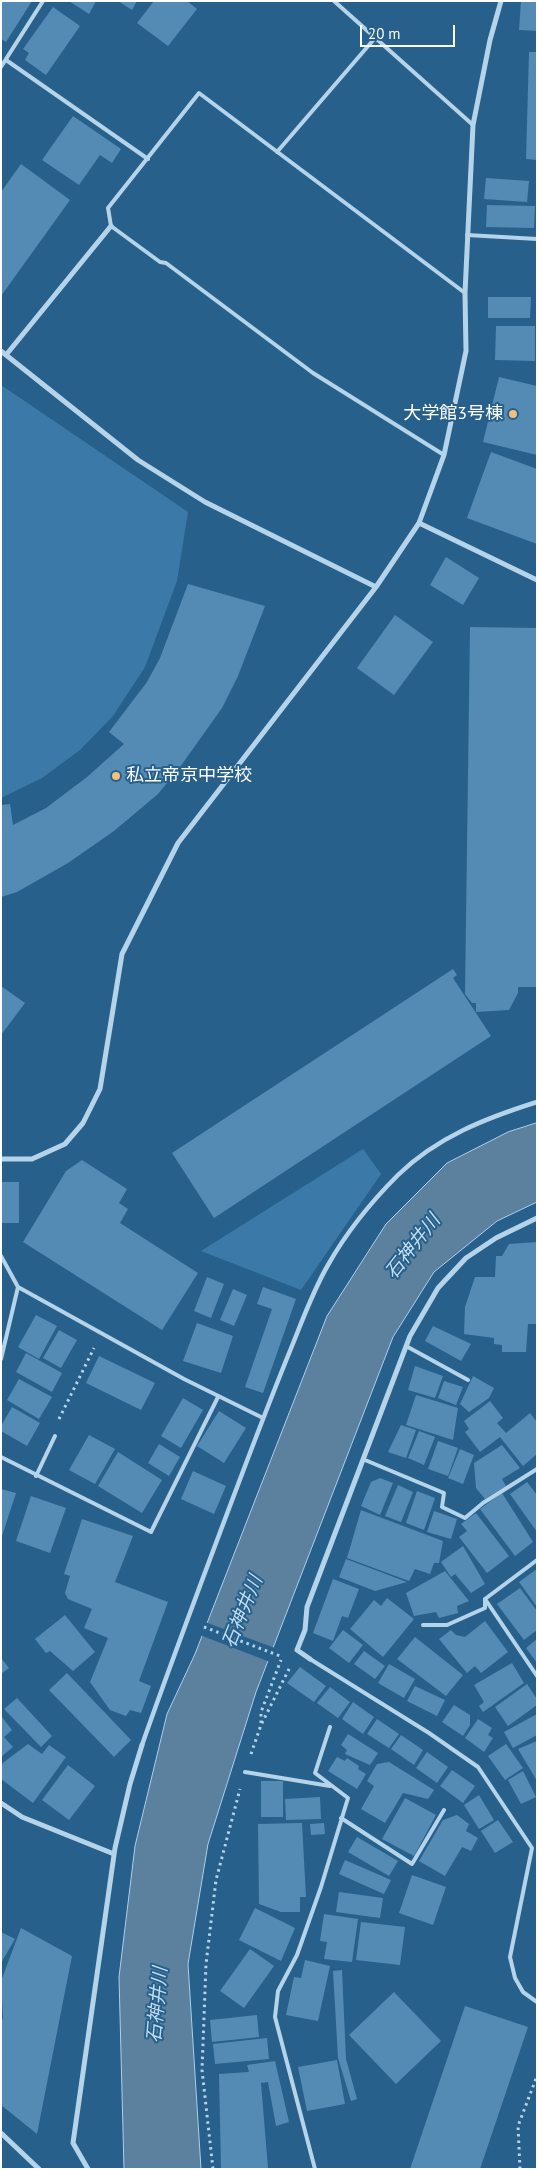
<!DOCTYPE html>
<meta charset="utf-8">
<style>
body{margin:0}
#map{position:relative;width:538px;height:2170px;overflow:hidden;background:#27608b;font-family:"PT Sans",sans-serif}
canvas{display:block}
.frame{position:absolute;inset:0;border:2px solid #fff;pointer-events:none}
.scale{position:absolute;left:360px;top:25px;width:95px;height:22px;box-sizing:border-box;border:2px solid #fff;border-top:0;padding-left:6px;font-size:15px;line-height:18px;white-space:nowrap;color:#fff;-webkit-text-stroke:4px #27608b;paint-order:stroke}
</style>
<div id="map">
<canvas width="538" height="2170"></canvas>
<div class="frame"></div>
<div class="scale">20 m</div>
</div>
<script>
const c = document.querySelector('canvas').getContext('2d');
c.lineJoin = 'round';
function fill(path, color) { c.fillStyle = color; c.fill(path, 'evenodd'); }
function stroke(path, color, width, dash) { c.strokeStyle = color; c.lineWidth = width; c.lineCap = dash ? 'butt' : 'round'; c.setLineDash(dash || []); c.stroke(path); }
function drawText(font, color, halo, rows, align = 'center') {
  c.font = font + ' "PT Sans","Noto Sans JP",sans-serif'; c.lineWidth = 4; c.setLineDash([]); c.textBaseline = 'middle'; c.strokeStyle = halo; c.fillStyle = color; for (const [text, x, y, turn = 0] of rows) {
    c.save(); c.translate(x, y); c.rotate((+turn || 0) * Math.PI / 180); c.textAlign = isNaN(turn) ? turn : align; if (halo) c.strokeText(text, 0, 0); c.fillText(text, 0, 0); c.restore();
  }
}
fill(new Path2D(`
 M1 385 188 512 177 581 145 667 113 716 80 750 42 778 1 798Z
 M363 1149 381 1174 301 1290 201 1251Z`), '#3b7aa8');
const water = new Path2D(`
 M537 1123V1202L497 1221 434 1272 393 1337 256 1692 208 1844 188 1964 201 2169H124L119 1977 135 1846 167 1714 195 1654 327 1316 386 1224 447 1163 508 1132Z`);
fill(water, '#5b819e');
stroke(water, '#aad0ea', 1);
fill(new Path2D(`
 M205 1622 275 1648 270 1662 200 1635Z`), '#27608b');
fill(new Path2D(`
 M1 1H32L6 42 1 39Z
 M69 1H96L89 14Z
 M118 1H137L132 10Z
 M154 1H187L197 9 168 46 137 23Z
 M521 1H537V31L519 30Z
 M53 7 80 26 46 75 25 60 29 53 23 49Z
 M529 52H537V160L526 159Z
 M73 116 121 149 112 163 100 155 79 185 42 160Z
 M21 164 70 200 1 296V192Z
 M486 178 529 181 527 202 484 199Z
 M487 205 535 206 534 228 486 227Z
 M488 297H531L530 318H488Z
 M496 326H535V361L495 360Z
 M499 377 537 386V455L483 442Z
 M491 452 537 469V544L467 518Z
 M446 557 479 578 463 605 430 585Z
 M188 584 265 606 238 676 222 708 180 767 158 794 114 831 68 863 17 892 1 897V805L10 804 13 825 46 808 87 777 124 744 109 732 147 682 160 658Z
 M395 615 433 642 394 695 357 668Z
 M470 627 537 628V987H518V993L509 1010 476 1012V1003H472L465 994Z
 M453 969 457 975 453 978 491 1036 214 1218 172 1153Z
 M1 986 25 1003 1 1035Z
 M82 1160 127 1189 119 1203 128 1209 120 1223 198 1273 162 1330 23 1242 66 1171Z
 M1 1182H19V1223H1Z
 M537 1242V1324H528L526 1352H502V1345L494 1344V1338L464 1334 465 1307 475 1277H495L496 1256H502L509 1244Z
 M207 1277 224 1284 211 1318 194 1311Z
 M263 1287 296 1299 263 1393 245 1387 272 1309 257 1304Z
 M233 1289 247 1295 234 1326 220 1320Z
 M36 1315 57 1326 39 1359 18 1347Z
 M197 1323 233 1336 221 1373 183 1361Z
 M433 1326 471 1344 461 1361 425 1341Z
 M59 1330 77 1340 61 1368 43 1358Z
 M26 1353 62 1373 52 1392 16 1372Z
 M99 1356 155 1383 141 1410 86 1383Z
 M415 1366 443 1376 435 1398 408 1390Z
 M473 1376 494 1388 489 1398 469 1412 460 1404Z
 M19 1379 52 1397 39 1419 7 1400Z
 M444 1381 463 1387 456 1405 438 1398Z
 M416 1395 458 1408 453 1440 406 1425Z
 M183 1398 203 1410 181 1448 161 1436Z
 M490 1401 503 1418 497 1423 506 1433 530 1413 537 1422V1454L523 1466 500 1437 480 1452 465 1432 469 1429 464 1421Z
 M12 1407 40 1423 27 1446 1 1431V1426Z
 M219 1411 246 1428 224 1463 197 1446Z
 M401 1425 416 1430 406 1458 388 1452Z
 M419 1431 435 1437 424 1465 408 1458Z
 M89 1435 115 1449 95 1484 69 1470Z
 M438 1441 458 1448 448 1476 428 1469Z
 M159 1444 180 1457 169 1476 148 1463Z
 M502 1445 520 1468 502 1479 506 1486 485 1499 476 1488 474 1463Z
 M460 1449 474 1455 463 1484 448 1478Z
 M118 1452 162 1480 142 1513 98 1486Z
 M193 1471 226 1486 214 1514 181 1499Z
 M380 1478 393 1483 380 1515 361 1506 371 1482Z
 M527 1482 537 1495V1532L510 1494Z
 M398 1485 413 1492 401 1522 385 1516Z
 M1 1489 16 1493 2 1536H1Z
 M417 1491 435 1498 424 1530 406 1523Z
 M502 1493 533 1542 515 1556 480 1509Z
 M31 1496 66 1508 50 1553 16 1541Z
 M361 1510 443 1541 439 1563H434L430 1574 415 1569 409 1581 347 1558Z
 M434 1511 457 1519 451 1539 427 1532Z
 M476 1513 509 1556 487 1573 459 1537 467 1531 461 1524Z
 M82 1519 133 1536 115 1582 168 1602 139 1681 151 1686 141 1713 130 1710 126 1716 110 1710 90 1682 108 1638 84 1628 92 1609 68 1599 65 1593 70 1576 64 1574Z
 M463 1546 485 1584 471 1593 455 1574 451 1577 441 1562Z
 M346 1559 407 1582 375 1591 339 1577Z
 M537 1569V1607L519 1582Z
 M445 1571 469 1601 457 1606 458 1613 439 1618 436 1612 414 1616 406 1593Z
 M333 1579 359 1589 348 1618 342 1616 333 1641 313 1633Z
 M520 1588 537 1611V1630L524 1640 497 1604Z
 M387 1598 414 1619 383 1657 350 1629 374 1600 381 1606Z
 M65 1615 95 1652 73 1671 50 1651 46 1653 35 1639Z
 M485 1621 508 1652 481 1673 475 1666 467 1673 439 1639 451 1630 456 1635 465 1637Z
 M343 1630 363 1645 349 1663 329 1648Z
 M415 1637 463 1675 446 1696 397 1659Z
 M537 1639V1663L526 1648Z
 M364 1651 385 1666 375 1679 354 1664Z
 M1 1658 9 1668 1 1674Z
 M512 1663 524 1683 483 1712 479 1706 484 1702 474 1685Z
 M389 1664 415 1679 404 1698 378 1683Z
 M300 1667 326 1686 314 1702 287 1683Z
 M67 1673 131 1740 114 1757 49 1690Z
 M527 1684 537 1699V1705L508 1726 495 1707Z
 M415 1686 445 1700 437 1716 407 1701Z
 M330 1687 350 1702 338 1718 317 1703Z
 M17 1698 52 1736 41 1747 4 1709Z
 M353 1702 374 1717 363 1734 342 1719Z
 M454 1705 470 1715V1725L463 1736 442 1722Z
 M537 1714V1735L513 1748 504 1732Z
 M1 1716 12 1730 4 1737 13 1747 1 1757Z
 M377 1719 399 1734 389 1748 367 1734Z
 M478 1719 492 1728 488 1735 493 1738 484 1752 465 1738Z
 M348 1734 378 1753 370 1765 345 1754 347 1750 341 1745Z
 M401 1735 423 1750 414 1765 391 1749Z
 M537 1741V1781L518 1749Z
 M28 1744 42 1754 49 1745 66 1757 33 1803 1 1779V1766L4 1762Z
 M506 1744 523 1768 505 1780 488 1756Z
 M427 1752 448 1767 437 1783 416 1768Z
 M337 1757 345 1761 347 1758 359 1766 358 1769 366 1774 357 1789 328 1771Z
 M389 1762 434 1790 428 1799 403 1793 385 1823 361 1809 374 1786 367 1781 377 1764Z
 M68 1765 95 1786 69 1820 42 1800Z
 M452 1770 475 1786 463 1803 440 1786Z
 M523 1771 536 1797 521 1804 508 1780Z
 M261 1781H283V1817H261Z
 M479 1795 494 1820 479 1829 464 1805Z
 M320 1797 321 1819 286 1820 285 1799Z
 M405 1798 436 1815 414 1856 382 1839Z
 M457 1815 469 1824 466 1831 478 1838 471 1851 462 1847 445 1876 419 1861 443 1820Z
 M498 1820 513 1842 495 1853 481 1831Z
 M302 1823 306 1897H300V1912H281L259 1904 258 1824Z
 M324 1823 325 1834 311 1835 310 1824Z
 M357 1837 398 1861 389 1876 348 1852Z
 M345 1860 391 1880 384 1894 339 1874Z
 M412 1875 446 1887 433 1925 399 1913Z
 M339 1892 383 1898 380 1918 336 1912Z
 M255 1908 295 1928 281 1961 239 1940Z
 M324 1914 358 1919 352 1962 324 1959 327 1942 320 1941Z
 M361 1922 405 1927 400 1965 356 1960Z
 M21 1928 72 1956 37 2134 1 2105V2023L3 2018 1 1981Z
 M1 1932 15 1939 1 1963Z
 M250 1949 274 1966 244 2008 220 1991Z
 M305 1960 330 1966 318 2021 286 2015 294 1977 301 1978Z
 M342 1970 346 2059 357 2099 351 2101 338 2058 333 1971Z
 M394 1992 441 2041 396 2084 349 2035Z
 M465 2006 528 2027 480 2169H410Z
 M257 2015 259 2037 212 2042 210 2020Z
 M267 2038 269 2059 215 2064 213 2044Z
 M337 2060 345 2104 307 2111 298 2067Z
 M275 2061 289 2122 276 2126 268 2082 261 2083 268 2168 221 2169 219 2074 249 2072 247 2065Z`), '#548bb4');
stroke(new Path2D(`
 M59 1419 94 1348
 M204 1627 280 1656
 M261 1723V1712L281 1660
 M251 1754 261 1725 290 1667
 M213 2169 202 2070 206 1964 216 1880 240 1789
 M520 2169 518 2126 537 2076`), '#b5d4ea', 3, [2.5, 4]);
stroke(new Path2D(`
 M334 1 473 125
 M6 60 148 159
 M1 67 43 1
 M277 152 375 38
 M467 235 537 239
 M444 455 313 373 166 263 160 262 111 226 108 208 199 93 465 293
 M1 1256 18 1287
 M406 1346 468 1380
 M1 1359 18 1287 184 1379 263 1418
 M1 1457 151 1532 218 1397
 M365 1460 444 1493 442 1507 465 1518 483 1503 537 1469
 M36 1476 55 1436
 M485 1599 537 1676
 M423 1625H447L485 1608V1599L537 1560
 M310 1659 429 1733 478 1767 532 1848 510 1957 515 1978 523 1992 537 2002
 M245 1772 330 1786
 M341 1818 412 1864 444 1810
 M315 2169 275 2017 278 1991 297 1955 321 1887 348 1798 315 1773 330 1727`), '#b5d4ea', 4);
stroke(new Path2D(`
 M142 1745C174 1654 208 1564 242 1474 259 1429 276 1385 294 1341 304 1316 314 1289 328 1265 346 1233 372 1201 398 1175 437 1137 486 1118 537 1102`), '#b5d4ea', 4.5);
stroke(new Path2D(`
 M1 351 138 460 205 502 376 587
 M6 355 111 226
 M419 523 537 580
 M1 1159H32L65 1144 83 1123 100 1089 122 954 178 843 376 587 419 523 444 455 466 351 465 293 473 125 490 40 501 1
 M310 1659 297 1650 305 1630 307 1607 410 1336 438 1288 466 1258 496 1238 537 1218
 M1 1803 22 1817 114 1854
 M1 2133 39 2169
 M88 2169 73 2143 115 1848 130 1784 142 1745`), '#b5d4ea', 5);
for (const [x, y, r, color] of [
 [513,414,5,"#f2c07b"],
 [116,776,5,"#f2c07b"]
]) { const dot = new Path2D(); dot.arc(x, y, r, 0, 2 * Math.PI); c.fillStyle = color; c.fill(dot); stroke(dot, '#27608b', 2); }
drawText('18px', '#fff', '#27608b', [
 ["大学館3号棟",503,414],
 ["私立帝京中学校",126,776,"left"]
], 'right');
drawText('italic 19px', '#c1ddf1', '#27608b', [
 ["石神井川",413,1247,-52],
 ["石神井川",243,1612,-68],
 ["石神井川",158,2005,-85]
]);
</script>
